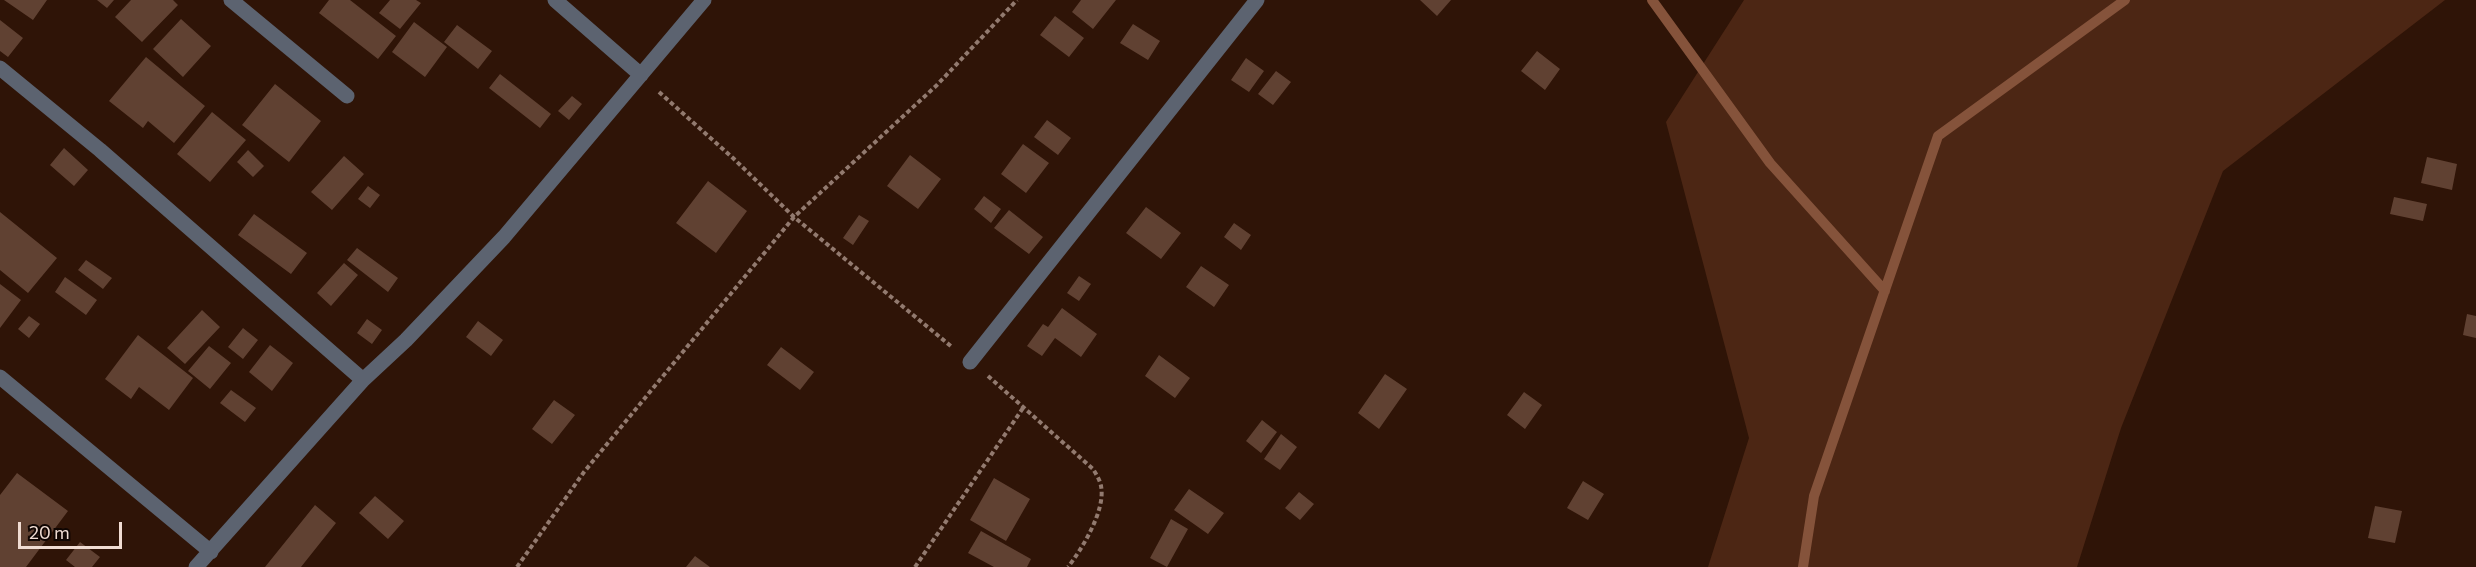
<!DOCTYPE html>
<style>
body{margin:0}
#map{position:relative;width:2476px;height:567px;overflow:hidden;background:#2f1407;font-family:Commissioner,sans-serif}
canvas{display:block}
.scale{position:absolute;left:18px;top:522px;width:104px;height:27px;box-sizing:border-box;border:3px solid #f0dcd3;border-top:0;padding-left:8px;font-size:18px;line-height:21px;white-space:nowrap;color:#f0dcd3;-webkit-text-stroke:4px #0f0502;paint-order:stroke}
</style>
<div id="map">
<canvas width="2476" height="567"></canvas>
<div class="scale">20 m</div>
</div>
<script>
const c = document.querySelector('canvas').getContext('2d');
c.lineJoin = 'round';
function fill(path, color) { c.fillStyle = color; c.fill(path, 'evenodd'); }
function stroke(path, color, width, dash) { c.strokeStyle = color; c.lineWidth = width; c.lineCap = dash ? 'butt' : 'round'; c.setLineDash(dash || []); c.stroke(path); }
fill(new Path2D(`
 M1744 0H2445L2223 171 2121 428 2077 567H1708L1749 438 1666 122Z`), '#4c2614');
stroke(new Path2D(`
 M1652 0 1770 163 1885 291
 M1803 567 1814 496 1938 136 2125 0`), '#85533b', 10);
fill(new Path2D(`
 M4 0H47L33 20Z
 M97 0H114L107 8Z
 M131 0H173L178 5 142 42 115 17Z
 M329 0H350L396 36 378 59 319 13Z
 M390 0H416L421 3 400 29 379 13Z
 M1081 0H1116L1093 29 1072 12Z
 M1420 0H1451L1437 16Z
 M1055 16 1084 38 1069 57 1040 35Z
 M181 19 211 46 183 77 153 49Z
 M0 20 23 38 8 57 0 51Z
 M414 22 447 47 425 77 392 52Z
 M1133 24 1160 41 1148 60 1120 43Z
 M457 25 492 51 478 69 444 42Z
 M1537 51 1560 69 1545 90 1521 71Z
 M146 57 205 106 174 143 148 121 143 128 109 101Z
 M1246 58 1264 71 1249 92 1231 80Z
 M1276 71 1291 82 1273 105 1258 94Z
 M500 74 551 114 540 128 489 88Z
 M275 84 321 121 289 162 242 125Z
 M572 96 582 104 569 120 558 111Z
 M212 112 246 140 210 182 177 154Z
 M1047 120 1071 138 1058 155 1034 137Z
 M1023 144 1049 163 1026 193 1001 174Z
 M64 148 88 170 74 186 50 165Z
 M248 150 264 166 253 177 237 162Z
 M910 155 941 179 918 209 887 186Z
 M344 156 364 174 332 210 311 192Z
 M2427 157 2457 164 2452 190 2421 183Z
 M708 181 747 211 716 253 676 223Z
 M368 186 380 195 370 208 358 199Z
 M984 196 1001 209 991 223 974 209Z
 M2394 197 2427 204 2423 221 2390 214Z
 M1146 207 1181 233 1161 259 1126 233Z
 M1009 210 1043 237 1029 254 994 228Z
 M0 212 57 258 28 293 0 270Z
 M254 214 307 253 291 274 238 235Z
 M859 215 869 221 853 245 843 238Z
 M1234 223 1251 235 1241 250 1224 237Z
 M357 248 398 278 388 292 347 260Z
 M86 260 112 278 103 289 78 270Z
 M344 263 358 275 331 306 317 293Z
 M1201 266 1229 285 1214 307 1186 287Z
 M1079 276 1091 284 1079 301 1067 293Z
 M65 277 97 300 86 315 55 292Z
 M0 284 21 300 0 328Z
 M1062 308 1097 334 1081 357 1055 338 1042 356 1027 346 1043 324 1048 327Z
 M202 310 220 327 185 364 167 348Z
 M2467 314 2476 316V338L2463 335Z
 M29 316 40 324 29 338 18 329Z
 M367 319 382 330 372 344 357 333Z
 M478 321 503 340 491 356 466 337Z
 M243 328 258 340 243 359 228 347Z
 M138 335 193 378 169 410 139 387 131 399 105 379Z
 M270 345 293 363 272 391 249 372Z
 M209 346 231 363 210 389 188 371Z
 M781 347 814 372 800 390 767 365Z
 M1159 355 1190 378 1175 398 1145 376Z
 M1385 374 1407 389 1379 429 1358 413Z
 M231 390 256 408 245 422 220 403Z
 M1524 392 1542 405 1525 429 1507 415Z
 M554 400 575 415 552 444 532 429Z
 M1262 420 1277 432 1261 453 1246 441Z
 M1281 434 1297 447 1280 470 1264 459Z
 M17 473 68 511 26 567H0V495Z
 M994 478 1030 499 1006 541 970 520Z
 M1583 481 1604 494 1588 520 1567 508Z
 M1189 489 1224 513 1208 534 1174 510Z
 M1299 492 1314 504 1300 520 1285 508Z
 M375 496 404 521 388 539 359 513Z
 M315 505 336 523 301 567H265Z
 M2375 506 2402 511 2395 543 2368 538Z
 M1171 519 1188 529 1167 567 1150 558Z
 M981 531 1031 559 1027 567H994L968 553Z
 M80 542 100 557 92 567H75L66 560Z
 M695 556 710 567H686Z`), '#604132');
stroke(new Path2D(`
 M659 92 733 158 794 217 952 347
 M988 376 1093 469C1096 474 1100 480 1101 486 1106 510 1082 549 1068 567
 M517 567 584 472 794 217 937 85 1017 0
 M915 567 1023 408`), '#927a6f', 4, [4.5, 3]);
stroke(new Path2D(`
 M231 0 347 96
 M555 0 641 75
 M0 68 100 150 363 380
 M970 362 1257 0
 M0 377 211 552
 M196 567 363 380 406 340 504 237 704 0`), '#5c6370', 15);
</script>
